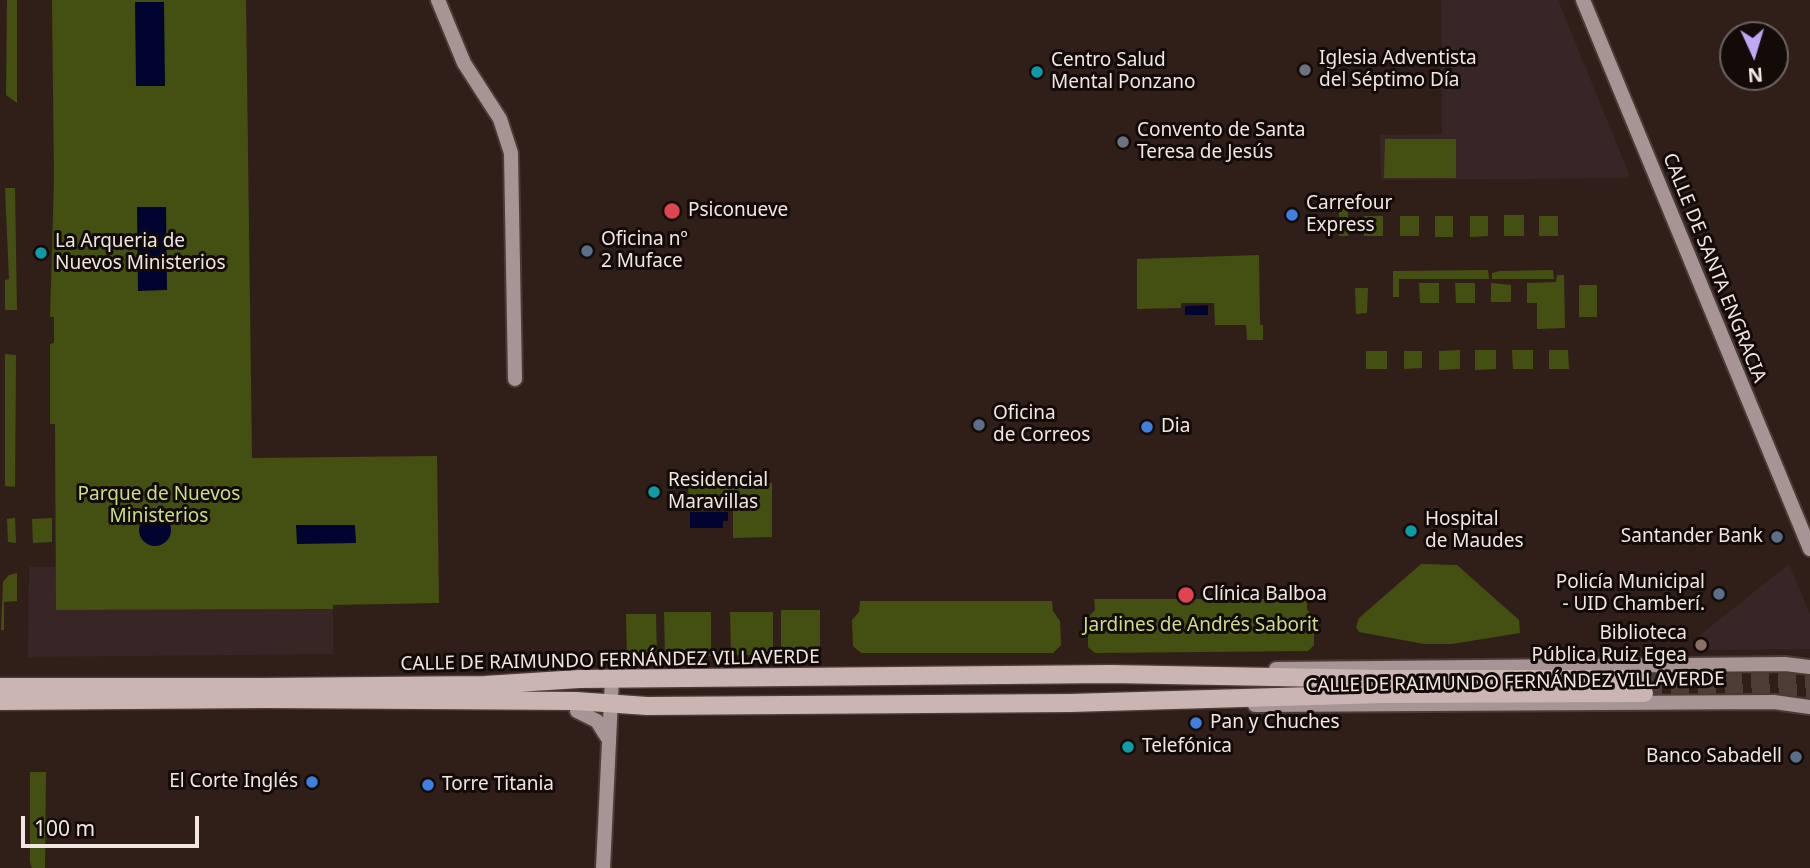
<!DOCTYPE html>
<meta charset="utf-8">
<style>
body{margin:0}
#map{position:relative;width:1810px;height:868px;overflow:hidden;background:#301f18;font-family:"Noto Sans",sans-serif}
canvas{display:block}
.north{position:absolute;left:1719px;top:21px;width:70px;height:70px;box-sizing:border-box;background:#120b08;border:2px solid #6c635f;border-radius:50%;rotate:176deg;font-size:19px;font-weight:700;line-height:28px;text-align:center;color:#f2e6e1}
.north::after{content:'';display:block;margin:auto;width:24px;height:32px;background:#bcaaf5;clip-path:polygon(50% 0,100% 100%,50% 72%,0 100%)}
.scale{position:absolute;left:21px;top:816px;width:178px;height:32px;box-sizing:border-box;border:4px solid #f2e6e1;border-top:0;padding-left:9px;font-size:21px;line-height:24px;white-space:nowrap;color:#f2e6e1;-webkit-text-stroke:5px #120b08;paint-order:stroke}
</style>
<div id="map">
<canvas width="1810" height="868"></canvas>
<div class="north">N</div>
<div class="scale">100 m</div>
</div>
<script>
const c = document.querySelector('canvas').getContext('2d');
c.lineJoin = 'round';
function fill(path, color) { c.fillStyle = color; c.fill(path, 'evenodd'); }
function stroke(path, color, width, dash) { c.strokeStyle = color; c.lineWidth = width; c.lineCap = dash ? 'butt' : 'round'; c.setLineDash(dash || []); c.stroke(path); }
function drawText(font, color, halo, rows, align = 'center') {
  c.font = font + ' "Noto Sans",sans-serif'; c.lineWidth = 6; c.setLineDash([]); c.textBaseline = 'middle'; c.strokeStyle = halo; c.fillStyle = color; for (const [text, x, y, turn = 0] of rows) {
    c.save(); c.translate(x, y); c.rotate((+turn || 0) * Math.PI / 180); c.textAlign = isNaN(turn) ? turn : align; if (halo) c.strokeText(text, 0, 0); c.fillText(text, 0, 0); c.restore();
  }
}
fill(new Path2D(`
 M1441 0H1558L1629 174 1626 178 1381 180 1380 135 1442 134Z
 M1789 564 1810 614V649L1694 650V640Z
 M29 567H56L57 610 333 609V654L28 657Z`), '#382526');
fill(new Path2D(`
 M7 0H17V103L6 95Z
 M52 0H246L252 458 437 456 439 603 333 605V609L56 610 55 424H50V344L54 343V317H50L54 180Z
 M1385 139H1456V178H1384Z
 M5 188H15L17 310H5V280L9 279Z
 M1339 208H1348V236H1339Z
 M1504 215H1524V236H1504Z
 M1364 216H1383V236H1364Z
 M1400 216H1419V236H1400Z
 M1435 216H1453V237H1435Z
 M1470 216H1488V236L1470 237Z
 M1539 216H1558V236H1539Z
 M1259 255 1260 325H1263V340H1247L1246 325H1215L1214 303H1181V308L1137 309V259Z
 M1488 270 1489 279H1399V297H1393V271Z
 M1553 270 1554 279H1492V273L1500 271Z
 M1557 275H1564L1565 328 1537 329V303H1527V283L1556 282Z
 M1419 283H1439V303H1420Z
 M1455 283H1475V303H1456Z
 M1491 283 1511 285V302H1491Z
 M1579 285H1597V317H1579Z
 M1355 288H1368L1367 313 1356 314Z
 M1460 350V369L1439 370V351Z
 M1475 350H1496V369L1475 370Z
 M1512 350H1533V369H1513Z
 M1549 350H1568L1569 369H1549Z
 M1366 351H1387V369H1366Z
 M1404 351H1422V368L1404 369Z
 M5 354 16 355 15 487 5 486Z
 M772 483V537L733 538V509L689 510 688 484Z
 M15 518 16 543 8 542 7 519Z
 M52 518V542L33 543 32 519Z
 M1421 564 1457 565 1519 620 1520 633 1452 644H1424L1359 632 1356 627 1359 618Z
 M17 573V601L4 602V630H1L3 582 9 575Z
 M1094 599H1307V609L1314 620V645L1308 651 1095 653 1088 647V617L1095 610Z
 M860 601H1052L1053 611 1060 621 1061 645 1053 653H861L853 646 852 620 859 612Z
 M781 610H820V655H781Z
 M664 612H711V656H665Z
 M730 612H773V655H731Z
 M626 614H656L657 656H627Z
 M30 772H46L45 868H32L30 862Z`), '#445011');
fill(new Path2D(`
 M135 2H164L165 86H136Z
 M137 207H166L167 290 138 291Z
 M1208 305V315H1185V306Z
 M690 512H728V521H723V528H690Z
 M139 530a16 16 0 1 1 32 0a16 16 0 1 1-32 0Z
 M296 525H355L356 543 297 544Z`), '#00042f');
stroke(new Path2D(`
 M1643 679H1810
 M1644 693H1810`), '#4d3d36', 18, [18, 9]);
const secondary = new Path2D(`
 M438 0 464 63 500 119 511 153 515 379
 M1583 0 1810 549
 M1276 669 1785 664 1810 667
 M1255 705 1774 702 1810 707
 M577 711 597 721 607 737
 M603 868 612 678`);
const primary = new Path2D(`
 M264 687 485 685 579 679 1111 674 1382 679H1643
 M265 699 576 701 647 706 1070 703 1382 694 1644 693`);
stroke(secondary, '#4b3b34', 18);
stroke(primary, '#4b3b34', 21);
stroke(secondary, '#a69594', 14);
stroke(primary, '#cbb5b3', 18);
const primaryBridge = new Path2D(`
 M0 687H264
 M0 701 265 699`);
stroke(primaryBridge, '#4b3b34', 21, []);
stroke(primaryBridge, '#cbb5b3', 18);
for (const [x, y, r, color] of [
 [1305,70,7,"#6b7280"],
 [1037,72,7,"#0f9aa8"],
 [1123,142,7,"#6b7280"],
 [672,211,9,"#e0444e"],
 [1292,215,7,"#3f7fe0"],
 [587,251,7,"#5c6f8a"],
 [41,253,7,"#0f9aa8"],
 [979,425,7,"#5c6f8a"],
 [1147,427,7,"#3f7fe0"],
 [654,492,7,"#0f9aa8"],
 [1411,531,7,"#0f9aa8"],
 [1777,537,7,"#5c6f8a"],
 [1719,594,7,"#5c6f8a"],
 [1186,595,9,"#e0444e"],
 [1701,645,7,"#8d6e63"],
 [1196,723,7,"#3f7fe0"],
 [1128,747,7,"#0f9aa8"],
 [1796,757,7,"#5c6f8a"],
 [312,782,7,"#3f7fe0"],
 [428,785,7,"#3f7fe0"]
]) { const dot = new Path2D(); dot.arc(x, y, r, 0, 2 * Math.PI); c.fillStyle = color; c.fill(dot); stroke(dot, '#120b08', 2.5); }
drawText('19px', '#f2e6e1', '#120b08', [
 ["Iglesia Adventista",1319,59],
 ["del Séptimo Día",1319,81],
 ["Centro Salud",1051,61],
 ["Mental Ponzano",1051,83],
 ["Convento de Santa",1137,131],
 ["Teresa de Jesús",1137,153],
 ["Carrefour",1306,204],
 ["Express",1306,226],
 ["Psiconueve",688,211],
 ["Oficina nº",601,240],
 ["2 Muface",601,262],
 ["La Arqueria de",55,242],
 ["Nuevos Ministerios",55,264],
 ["Oficina",993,414],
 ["de Correos",993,436],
 ["Dia",1161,427],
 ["Residencial",668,481],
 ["Maravillas",668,503],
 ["Hospital",1425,520],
 ["de Maudes",1425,542],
 ["Santander Bank",1763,537,"right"],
 ["Policía Municipal",1705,583,"right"],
 ["- UID Chamberí.",1705,605,"right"],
 ["Clínica Balboa",1202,595],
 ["Biblioteca",1687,634,"right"],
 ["Pública Ruiz Egea",1687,656,"right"],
 ["Pan y Chuches",1210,723],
 ["Telefónica",1142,747],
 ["Banco Sabadell",1782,757,"right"],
 ["El Corte Inglés",298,782,"right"],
 ["Torre Titania",442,785]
], 'left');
drawText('19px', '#f2e6e1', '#120b08', [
 ["CALLE DE SANTA ENGRACIA",1714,268,68],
 ["CALLE DE RAIMUNDO FERNÁNDEZ VILLAVERDE",610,661,-1],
 ["CALLE DE RAIMUNDO FERNÁNDEZ VILLAVERDE",1515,683,-1]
]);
drawText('19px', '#cbdf85', '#120b08', [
 ["Parque de Nuevos",159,495],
 ["Ministerios",159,517],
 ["Jardines de Andrés Saborit",1201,626]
]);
</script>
